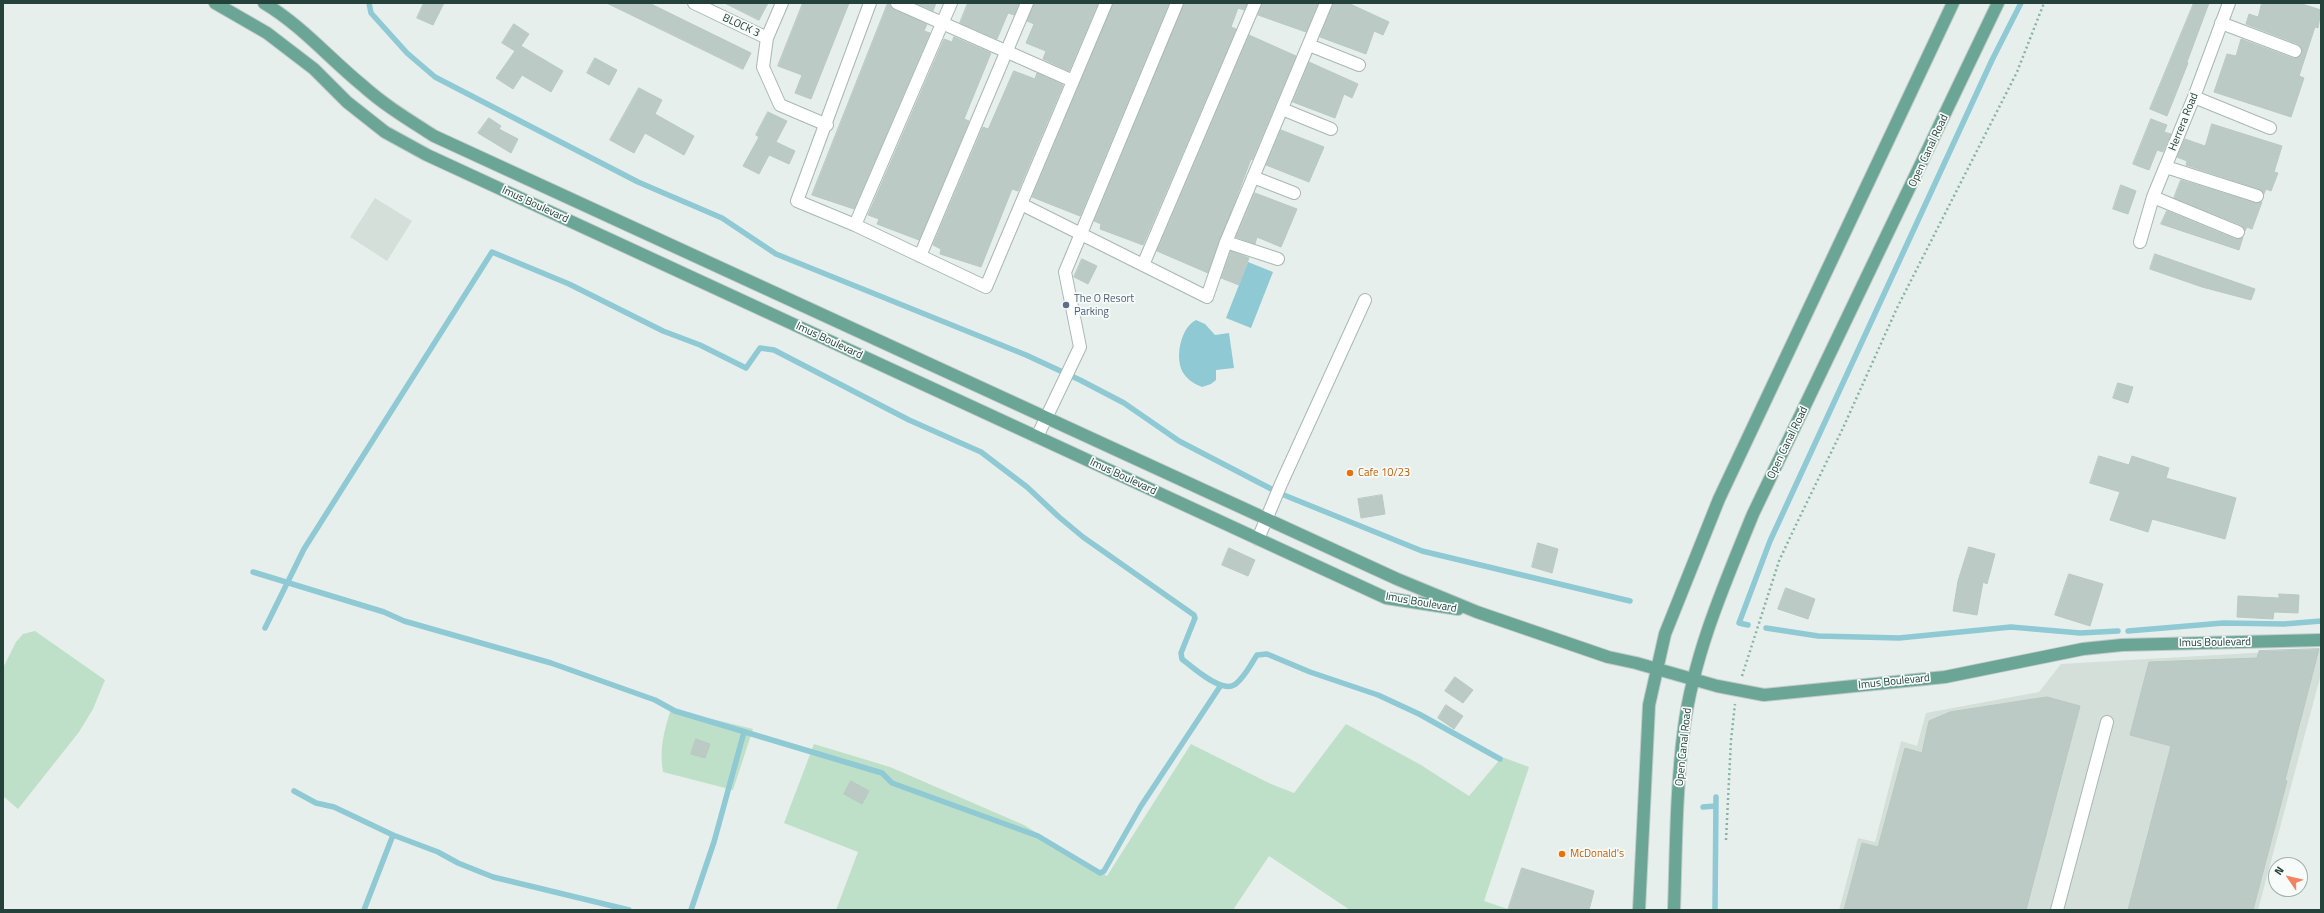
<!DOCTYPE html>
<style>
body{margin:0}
#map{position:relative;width:2324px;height:913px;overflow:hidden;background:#e6efeb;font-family:"Titillium Web",sans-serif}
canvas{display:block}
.frame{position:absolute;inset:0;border:4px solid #24423a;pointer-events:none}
.north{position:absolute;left:2268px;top:857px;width:40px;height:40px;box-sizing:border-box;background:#f7fbf9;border:1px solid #a3b1ad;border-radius:50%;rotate:305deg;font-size:11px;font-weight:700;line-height:16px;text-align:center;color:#24423a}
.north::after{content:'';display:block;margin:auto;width:14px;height:18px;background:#f4845f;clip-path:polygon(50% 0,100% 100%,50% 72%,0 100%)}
</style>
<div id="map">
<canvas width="2324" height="913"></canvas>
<div class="frame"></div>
<div class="north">N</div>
</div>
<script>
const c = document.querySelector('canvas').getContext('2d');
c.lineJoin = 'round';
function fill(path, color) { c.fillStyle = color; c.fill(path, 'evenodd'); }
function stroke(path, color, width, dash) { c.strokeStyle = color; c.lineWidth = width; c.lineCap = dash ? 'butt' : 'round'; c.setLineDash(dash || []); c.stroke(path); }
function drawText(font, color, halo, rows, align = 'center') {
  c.font = font + ' "Titillium Web",sans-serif'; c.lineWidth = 3.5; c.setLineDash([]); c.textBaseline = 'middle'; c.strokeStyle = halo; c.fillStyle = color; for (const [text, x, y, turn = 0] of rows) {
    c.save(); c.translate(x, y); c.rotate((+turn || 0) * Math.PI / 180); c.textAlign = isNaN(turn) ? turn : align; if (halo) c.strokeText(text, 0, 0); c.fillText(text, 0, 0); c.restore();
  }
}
fill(new Path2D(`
 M375 198 412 221 387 261 350 237Z
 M2321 649V674L2258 910H1839L1858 838 1875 842 1901 741 1917 746 1926 713 2039 692 2061 664Z`), '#d4dfda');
fill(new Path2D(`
 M35 631 105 680 93 709 79 732 18 809 3 796V668L16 642 23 634Z
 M671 709 753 729 733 790 663 772C659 749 664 731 671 709Z
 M1346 724 1421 765 1469 796 1502 757 1529 767 1484 901 1511 910H1350L1269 856 1233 910H836L858 852 784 823 814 744 890 767 1024 825 1107 876 1191 744 1271 784 1294 793Z`), '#bfe0c8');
fill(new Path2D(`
 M1248 262 1273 272 1251 328 1226 318Z
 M1196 320 1205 324 1215 335 1229 333 1234 368 1216 370V380L1211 384 1202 387C1195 384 1189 381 1184 374 1174 360 1180 328 1196 320Z`), '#8ec9d4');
stroke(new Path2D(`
 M369 3 371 13 407 53 435 77 638 182 722 218 776 254 1026 355 1080 380 1124 403 1179 441 1279 493 1422 551 1630 601
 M253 572 384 612 404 621 551 663 655 700 675 711 882 773 892 783 1038 836 1100 873 1104 871 1141 806 1221 685
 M1748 625 1739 623 1770 541 1992 60 2021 3
 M265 628 304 549 492 252 569 284 663 331 700 345 746 368 760 348 774 350 909 420 981 452 1027 487 1059 517 1083 537 1194 615 1195 618 1181 653 1182 659C1192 667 1221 693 1234 685 1243 680 1251 664 1257 655L1267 654 1310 672 1378 695 1419 714 1500 759
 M1766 628 1818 636 1899 638 2011 627 2080 633 2118 631
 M2128 631 2223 623 2284 624 2321 621
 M294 791 316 803 334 807 393 835 438 852 458 863 493 877 629 910
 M1703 807 1716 806
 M364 910 393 835
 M691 910 714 842 744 732
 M1715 910 1716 797`), '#8ec9d4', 5.5);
const building = new Path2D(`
 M424 3H444L433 25 417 18Z
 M607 3H649L751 53 743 69Z
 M725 3H768L759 20Z
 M803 3H849L811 99 795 93 802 75 778 66Z
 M888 3 894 10 927 24 924 31 930 33 854 209 812 195Z
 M916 3H936L933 11Z
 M968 3H1019L1014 15 1008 13 997 39 960 23Z
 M1034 3H1098L1069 71 1043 59 1046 51 1026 43 1034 24 1027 21Z
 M1113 3H1169L1080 216 1032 197Z
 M1184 3H1247L1244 10 1238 8 1231 27 1236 29 1143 245 1100 229 1101 224 1094 221Z
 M1262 3H1318L1306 32 1258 15Z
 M1333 3H1348L1389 22 1383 35 1374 31 1366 54 1320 37Z
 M2194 3H2209L2187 62 2188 63 2167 116 2150 109Z
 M2262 3H2299L2321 10 2318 28 2315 27 2299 76 2304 78 2291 117 2214 92 2227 54 2236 56 2241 39 2292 58H2297L2302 54V49L2298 44 2246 24 2249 14 2258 17Z
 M514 24 529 34 521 46 563 71 551 92 522 75 513 89 496 78 515 51 502 43Z
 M1249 35 1296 56 1252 160 1251 159 1208 273 1157 251Z
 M954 37 991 53 964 119 969 121 919 240 877 224 879 219 868 215 944 39 952 42Z
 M595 58 617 70 609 85 587 73Z
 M1309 62 1358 84 1352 98 1344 94 1335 118 1293 102Z
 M1014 71 1035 79 1037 73 1063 85 1018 191 1012 189 981 267 940 254 941 249 933 245 983 127 988 129Z
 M639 88 662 100 655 114 694 136 684 155 645 133 634 153 610 140Z
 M768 112 787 121 776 142 795 151 789 164 769 155 759 174 743 166 759 137 756 135Z
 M489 118 501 126 499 129 518 139 511 153 478 133Z
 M2151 119 2167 125 2164 132 2171 134 2163 152 2157 150 2149 170 2133 164Z
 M2212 124 2282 146 2274 172 2278 173 2271 191 2266 189 2264 194 2259 189 2186 165 2187 161 2177 157 2185 139 2205 146Z
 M1281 130 1324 147 1309 182 1266 165Z
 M2181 180 2255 203 2262 202 2252 229 2247 227 2245 231 2241 225 2174 198Z
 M2121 185 2136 191 2128 214 2113 209Z
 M1255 193 1297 209 1281 247 1257 237 1255 244 1236 237Z
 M2167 211 2235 239 2243 237 2239 250 2161 224Z
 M1231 251 1249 258 1239 285 1221 278Z
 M2155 254 2255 289 2251 300 2202 287 2150 269Z
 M1082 259 1097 266 1088 284 1074 277Z
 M2118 383 2133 387 2128 403 2113 398Z
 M2099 456 2129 465 2132 456 2169 468 2166 478 2236 498 2225 539 2152 519 2148 532 2110 520 2120 492 2090 483Z
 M1382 495 1385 514 1361 518 1358 499Z
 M1538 543 1558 549 1552 573 1532 567Z
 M1969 547 1995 554 1987 584 1983 582 1977 615 1953 611 1958 581Z
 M1229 548 1255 560 1248 576 1222 565Z
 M2069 574 2103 584 2090 626 2055 615Z
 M1786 588 1815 599 1808 619 1778 609Z
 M2279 594 2299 595 2298 613 2274 612 2273 619 2237 617 2238 596 2279 598Z
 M2319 649 2285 780 2287 781 2253 910H2128L2171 746 2130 735 2149 662 2257 658 2259 651Z
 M1455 677 1473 690 1463 703 1445 691Z
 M2047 697 2080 706 2026 910H1844L1862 843 1878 847 1905 748 1922 753 1929 721 1950 712Z
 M1446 705 1463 716 1454 729 1438 718Z
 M696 739 710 744 705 758 691 754Z
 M851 781 869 791 862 804 844 794Z
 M1522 868 1594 891 1589 910H1508Z`);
fill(building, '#bbcac4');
stroke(building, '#b8c9c2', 1);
const minor = new Path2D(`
 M694 3 767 38
 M782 3 767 38 763 67 780 105 827 125
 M870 3 797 201 855 225 986 287 1106 3
 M897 3 1073 81
 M2221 23 2295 51
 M1309 45 1359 65
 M2194 97 2270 128
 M1282 109 1331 129
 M2166 167 2257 196
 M1253 177 1294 193
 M2153 197 2238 232
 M1021 204 1207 297 1226 242 1326 3
 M855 225 951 3
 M1226 242 1278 259
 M2140 242 2153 197 2194 97 2229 3
 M920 256 1027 3
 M1143 265 1255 3
 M1037 437 1080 347 1065 272 1177 3
 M1258 539 1281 484 1365 300
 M2057 910 2107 722`);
const major = new Path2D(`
 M215 3 267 33 314 69 347 102 385 132 427 155 1386 598 1458 609
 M264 3C301 25 329 58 362 85 384 105 409 120 434 136L1397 579 1477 612 1608 657 1636 663 1717 686 1764 695 1945 677 2083 649 2122 645 2321 640
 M1639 910 1649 705 1665 634 1719 499 1953 3
 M1674 910C1676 850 1676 788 1684 728 1694 653 1725 583 1753 514L1998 3`);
stroke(minor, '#a8b8b2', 14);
stroke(major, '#c2cac8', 14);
stroke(new Path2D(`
 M1742 676 1779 561 1794 529 1843 428 1897 308 2017 72 2044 3
 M1726 840 1731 740 1735 704`), '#86b3a5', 2.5, [2, 3]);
stroke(minor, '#fff', 12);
stroke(major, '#6aa596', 12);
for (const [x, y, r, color] of [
 [1066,305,4,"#5c6f8a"],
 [1350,473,4,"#e8710a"],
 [1562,854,4,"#e8710a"]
]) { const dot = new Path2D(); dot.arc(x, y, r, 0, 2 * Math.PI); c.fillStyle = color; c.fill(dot); stroke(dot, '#f7fbf9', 1.5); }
drawText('11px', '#24423a', '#f7fbf9', [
 ["BLOCK 3",741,26,25],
 ["Herrera Road",2184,122,-68],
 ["Open Canal Road",1929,151,-65],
 ["Imus Boulevard",535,205,25],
 ["Imus Boulevard",829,341,25],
 ["Open Canal Road",1788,443,-64],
 ["Imus Boulevard",1123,477,25],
 ["Imus Boulevard",1421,603,10],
 ["Imus Boulevard",2215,643,-1],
 ["Imus Boulevard",1894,682,-6],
 ["Open Canal Road",1684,747,-84]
]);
drawText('11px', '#4e5e75', '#f7fbf9', [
 ["The O Resort",1074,299],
 ["Parking",1074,312]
], 'left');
drawText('11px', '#c56008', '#f7fbf9', [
 ["Cafe 10/23",1358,473],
 ["McDonald's",1570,854]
], 'left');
</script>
